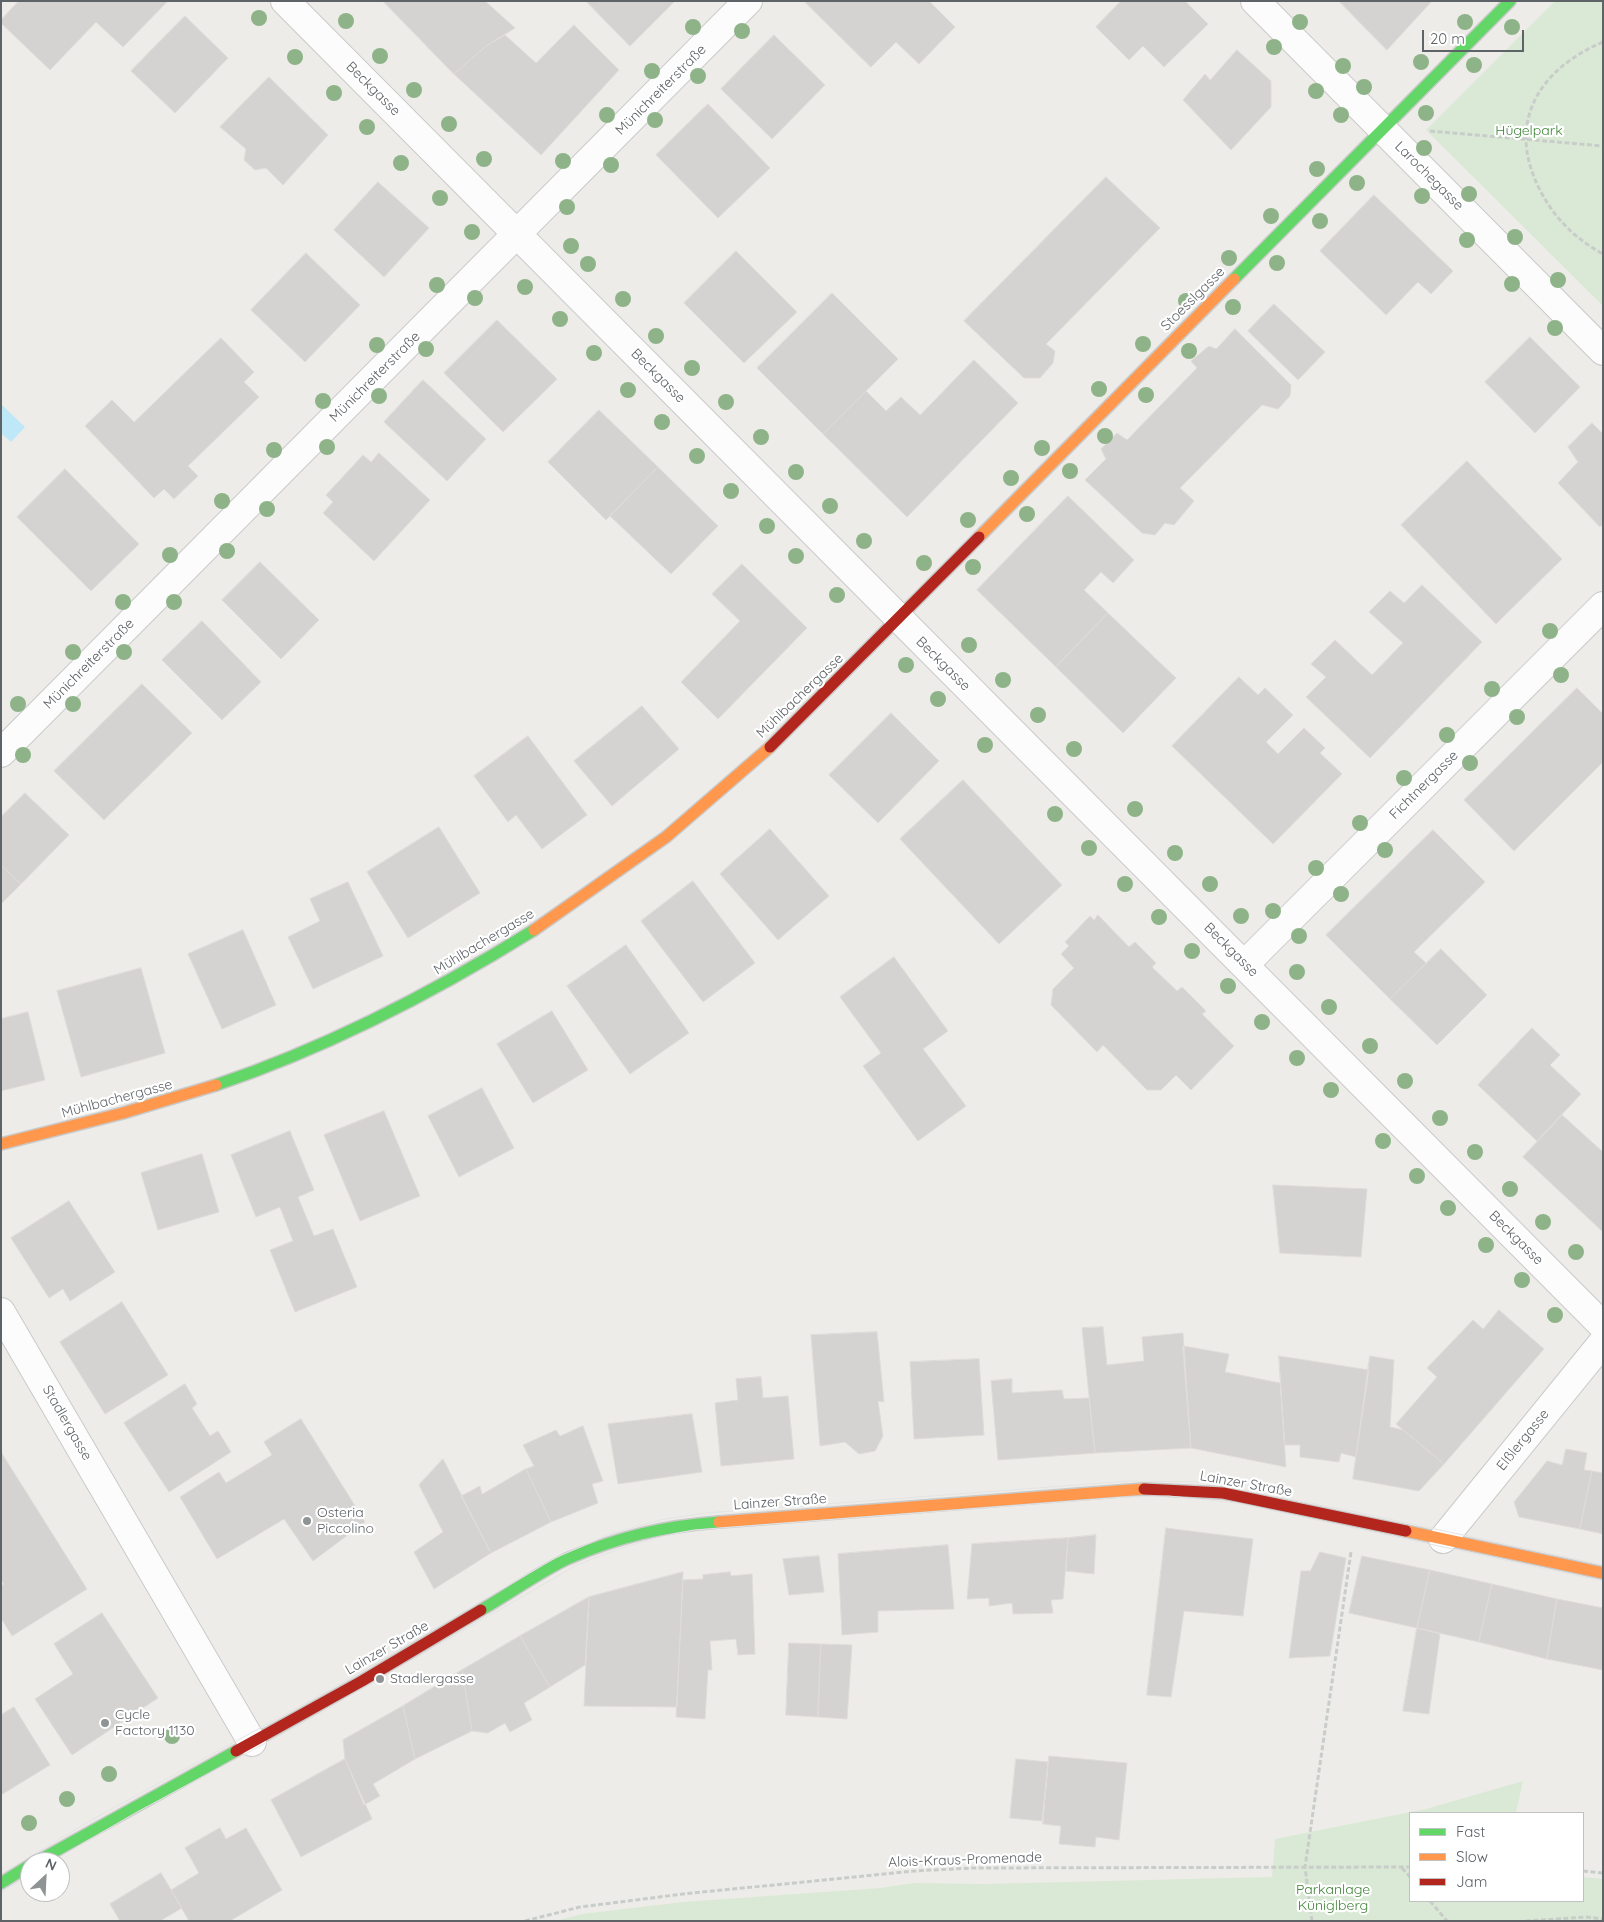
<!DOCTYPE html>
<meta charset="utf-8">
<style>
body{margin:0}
#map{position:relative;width:1604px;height:1922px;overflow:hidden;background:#eeece9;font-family:Quicksand,sans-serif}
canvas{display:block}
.frame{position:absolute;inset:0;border:2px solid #5e6367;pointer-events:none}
.legend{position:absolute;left:1409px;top:1812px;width:175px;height:90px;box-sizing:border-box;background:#fff;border:1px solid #bfc1c2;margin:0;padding:6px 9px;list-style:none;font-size:15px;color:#5e6367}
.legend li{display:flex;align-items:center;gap:10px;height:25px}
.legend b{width:25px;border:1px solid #bfc1c2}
.north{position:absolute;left:20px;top:1852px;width:50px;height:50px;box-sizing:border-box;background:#fff;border:1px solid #bfc1c2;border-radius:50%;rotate:25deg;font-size:14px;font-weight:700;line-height:20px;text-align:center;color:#5e6367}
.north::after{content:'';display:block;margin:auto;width:18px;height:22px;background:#909394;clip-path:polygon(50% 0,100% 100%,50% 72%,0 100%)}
.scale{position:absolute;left:1422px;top:30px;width:102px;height:22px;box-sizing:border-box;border:2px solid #5e6367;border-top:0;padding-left:6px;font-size:15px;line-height:18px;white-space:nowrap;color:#5e6367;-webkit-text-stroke:4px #fff;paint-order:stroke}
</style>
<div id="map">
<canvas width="1604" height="1922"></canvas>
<div class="frame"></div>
<ul class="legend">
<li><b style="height:6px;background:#63d668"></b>Fast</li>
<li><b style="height:6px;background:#ff974d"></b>Slow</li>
<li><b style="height:6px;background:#b3261e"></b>Jam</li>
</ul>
<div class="north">N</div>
<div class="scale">20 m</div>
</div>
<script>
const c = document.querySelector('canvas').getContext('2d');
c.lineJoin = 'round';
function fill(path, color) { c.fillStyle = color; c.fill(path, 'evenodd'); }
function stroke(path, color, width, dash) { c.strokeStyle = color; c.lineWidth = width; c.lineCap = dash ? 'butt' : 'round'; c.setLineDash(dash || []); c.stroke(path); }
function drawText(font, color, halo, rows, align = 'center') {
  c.font = font + ' Quicksand,sans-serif'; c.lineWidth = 4.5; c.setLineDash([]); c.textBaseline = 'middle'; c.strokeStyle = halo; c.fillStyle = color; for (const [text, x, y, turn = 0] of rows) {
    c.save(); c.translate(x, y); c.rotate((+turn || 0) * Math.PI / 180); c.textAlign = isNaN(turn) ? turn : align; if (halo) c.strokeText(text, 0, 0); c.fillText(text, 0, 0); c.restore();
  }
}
fill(new Path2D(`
 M1555 1H1603V306L1426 130Z
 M1523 1781 1516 1813H1410V1901H1583V1877L1603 1879V1921H555L582 1914 683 1902 880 1888 914 1883 983 1884 1272 1877 1275 1839 1426 1809Z`), '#dae9d5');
fill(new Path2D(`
 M1 404 25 427 11 442 1 433Z`), '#bee7f7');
const building = new Path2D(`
 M19 1H168L123 47 96 22 50 70 1 23V20Z
 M383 1H485L515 28 486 46 454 74Z
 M586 1H675L630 46Z
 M804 1H929L955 27 919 64 896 42 871 67Z
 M1121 1H1185L1208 24 1164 67 1143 46 1129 60 1096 27Z
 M1339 1H1432L1387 50Z
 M185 16 228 58 175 113 131 71Z
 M574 25 619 70 541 155 454 74 486 46 505 35 536 63Z
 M774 35 825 85 772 139 721 89Z
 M1237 50 1271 81V107L1231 150 1183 100 1205 74 1210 80Z
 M269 77 328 135 283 185 266 168 255 170 244 160 246 149 220 127Z
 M708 104 770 168 718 218 656 155Z
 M1106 177 1160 228 1046 344 1055 351 1053 363 1040 378H1024L964 321Z
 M378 182 429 228 384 277 334 230Z
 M1374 195 1453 271 1431 294 1418 282 1386 315 1320 251Z
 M736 251 797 312 744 363 684 303Z
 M306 253 360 305 305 362 251 310Z
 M832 293 898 359 823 434 757 368Z
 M1274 304 1325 352 1298 380 1248 331Z
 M497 320 557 379 503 432 444 373Z
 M1235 329 1291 385 1290 396 1278 409 1262 405 1180 488 1194 501 1174 525 1165 523 1155 535 1142 533 1085 480 1106 459 1101 449 1117 433 1127 440 1197 368 1191 361 1209 346 1216 349Z
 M1530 337 1580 387 1535 433 1485 382Z
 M221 338 254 372 244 382 259 397 188 466 198 476 174 499 164 489 154 498 85 426 112 400 134 422Z
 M974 360 1018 403 907 517 823 434 866 391 886 411 901 397 920 415Z
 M423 380 486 439 447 481 384 422Z
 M599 410 658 467 606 520 548 462Z
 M1592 423 1603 434V524L1600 527 1558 483 1578 462 1568 447Z
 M379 453 430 500 374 561 323 513 333 502 326 495 363 455 371 462Z
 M1467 461 1562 559 1496 624 1401 525Z
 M658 467 718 526 671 574 610 516Z
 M65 469 139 544 91 591 17 517Z
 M1068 496 1134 560 1113 583 1101 572 1084 590 1108 613 1056 667 977 590Z
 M260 562 319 620 281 659 222 600Z
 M742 564 807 628 718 719 681 682 740 621 712 594Z
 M1422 585 1482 642 1370 758 1306 697 1326 677 1311 664 1335 640 1372 675 1403 643 1369 612 1390 591 1404 603Z
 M1108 613 1176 678 1123 733 1056 667Z
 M202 621 261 682 222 720 162 660Z
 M1239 677 1258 695 1265 688 1293 715 1266 742 1278 754 1304 728 1325 748 1320 753 1342 774 1273 844 1172 746Z
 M142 684 192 733 104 820 54 771Z
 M1577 688 1603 714V762L1514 851 1464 800Z
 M642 706 679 749 612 806 574 761Z
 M891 713 939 761 878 823 829 775Z
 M528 736 587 815 542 849 516 815 508 822 474 776Z
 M963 780 1062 885 999 944 900 839Z
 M25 793 69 835 21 884 1 865V817Z
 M439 827 480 893 408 938 367 872Z
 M770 829 829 896 778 940 720 874Z
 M1433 830 1485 882 1414 952 1426 963 1390 999 1326 935Z
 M1 865 21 884 1 904Z
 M693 881 755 963 703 1002 641 921Z
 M348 882 383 956 313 989 288 937 320 921 310 899Z
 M1098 915 1129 947 1135 942 1156 963 1152 967 1177 991 1182 987 1206 1011 1202 1014 1234 1046 1191 1090 1176 1075 1161 1090H1147L1103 1045 1097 1052 1051 1005 1053 989 1074 968 1061 954 1069 946 1065 942 1090 916 1094 920Z
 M243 930 276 1005 222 1029 188 954Z
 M626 945 689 1033 630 1074 567 986Z
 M1441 949 1487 995 1437 1045 1390 999Z
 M894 957 948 1031 923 1049 966 1106 918 1141 863 1066 881 1053 840 997Z
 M141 968 165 1053 81 1077 57 991Z
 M552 1011 588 1070 533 1103 497 1044Z
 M28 1012 45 1080 1 1091V1019Z
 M1532 1028 1560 1055 1550 1065 1581 1094 1537 1141 1478 1085Z
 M482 1088 514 1148 459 1177 428 1116Z
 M384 1111 420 1196 360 1221 324 1135Z
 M1562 1115 1603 1152V1232L1523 1157Z
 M290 1131 314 1190 298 1197 314 1236 333 1229 357 1287 295 1312 270 1250 293 1241 280 1207 256 1217 231 1155Z
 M202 1154 219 1212 158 1230 141 1173Z
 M1273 1185 1367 1189 1361 1257 1280 1253Z
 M69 1201 115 1272 70 1301 63 1289 49 1298 11 1238Z
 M122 1302 168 1375 105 1414 60 1342Z
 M1499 1310 1544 1349 1444 1464 1396 1424 1437 1377 1427 1368 1473 1320 1483 1329Z
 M1103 1327 1107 1365 1144 1361 1142 1337 1183 1333 1191 1448 1095 1453 1082 1328Z
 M877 1332 884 1402 878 1401 883 1436 875 1451 859 1454 845 1442 820 1446 811 1335Z
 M1183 1346 1229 1354 1225 1372 1280 1383 1286 1467 1191 1448Z
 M1279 1356 1369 1370 1356 1457 1341 1453 1339 1462 1300 1457V1445H1285Z
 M1370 1356 1394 1360 1390 1427 1403 1430 1444 1464 1419 1491 1353 1479Z
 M979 1359 984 1435 914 1439 910 1362Z
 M761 1377 763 1398 788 1396 794 1459 721 1466 715 1403 738 1400 736 1379Z
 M1012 1379V1393L1062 1390 1064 1399 1089 1398 1095 1453 998 1460 991 1381Z
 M185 1384 197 1404 192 1408 210 1436 218 1431 231 1452 169 1492 124 1423Z
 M692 1414 702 1472 618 1484 608 1424Z
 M301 1419 365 1522 313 1561 284 1519 217 1559 180 1497 219 1472 226 1483 272 1455 264 1442Z
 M583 1426 603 1481 592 1484 598 1503 551 1522 526 1469 534 1466 523 1445 556 1430 560 1436Z
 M1566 1449 1587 1453 1584 1470 1592 1471 1580 1529 1519 1517 1514 1502 1547 1461 1562 1465Z
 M1 1452 87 1589 12 1636 1 1618V1586L4 1584 1 1580Z
 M443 1459 491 1553 434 1589 414 1552 443 1532 419 1485Z
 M526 1469 551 1522 491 1553 461 1496 480 1486 482 1494Z
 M1592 1471 1603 1473V1534L1580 1529Z
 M1166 1528 1253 1539 1243 1616 1184 1611 1171 1697 1147 1695Z
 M1096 1535 1094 1574 1066 1571 1068 1538Z
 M1068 1538 1063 1599 1051 1600 1053 1613 1013 1614 1012 1603 989 1606V1598L967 1599 972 1544Z
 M948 1545 954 1609 878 1611V1632L842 1635 838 1554Z
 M1320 1552 1346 1558 1330 1656 1289 1658 1301 1571H1310Z
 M819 1556 824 1592 789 1595 783 1559Z
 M1362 1556 1430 1570 1417 1628 1349 1613Z
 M1430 1570 1492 1584 1479 1642 1417 1628Z
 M683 1572 677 1707 584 1706 589 1597Z
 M730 1572 731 1576 752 1574 755 1654 738 1655 736 1639 710 1641 712 1670H708L705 1719 676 1717 683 1580 703 1579V1575Z
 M1492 1584 1557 1599 1547 1659 1479 1642Z
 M589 1597 585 1665 550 1687 520 1636Z
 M1557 1599 1603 1608V1670L1547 1659Z
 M102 1613 158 1698 72 1755 35 1699 73 1674 54 1644Z
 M1417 1628 1440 1634 1429 1714 1403 1711Z
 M520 1636 550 1687 524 1703 532 1720 510 1732 505 1723 488 1733 472 1731 462 1670Z
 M789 1643 821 1644 818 1717 786 1715Z
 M821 1644 852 1645 847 1719 818 1717Z
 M462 1670 472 1731 415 1759 403 1706Z
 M403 1706 415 1759 373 1784 380 1796 364 1805 345 1759 343 1740Z
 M14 1707 50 1765 1 1795V1715Z
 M1049 1756 1127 1763 1119 1840 1096 1837 1095 1847 1059 1844 1061 1826 1043 1824Z
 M345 1759 372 1819 301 1857 271 1800Z
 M1016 1759 1048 1762 1042 1821 1010 1818Z
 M220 1828 226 1839 246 1828 282 1890 230 1921H189L171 1890 199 1873 185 1848Z
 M161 1873 182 1908 160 1921H120L110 1904Z`);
fill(building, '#d5d3d2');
stroke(building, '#dedbd8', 1);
const street = new Path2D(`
 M285 1 1603 1326
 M1255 1 1603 351
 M1 753 748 1
 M1245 964 1603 606
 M1 1312 252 1742
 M1443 1539 1603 1342`);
const fast = new Path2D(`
 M1234 279 1510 1
 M216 1085C329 1047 433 993 534 930
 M481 1610C509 1594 538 1573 567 1559 618 1537 664 1526 719 1522
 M36 1862 236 1751
 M1 1883 30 1865`);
const slow = new Path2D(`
 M979 537 1234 279
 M534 930 666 837 770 747
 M1 1144 123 1113 216 1085
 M719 1522 1144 1489
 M1406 1531 1603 1573`);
const jam = new Path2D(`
 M770 747 979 537
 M1144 1489 1223 1493 1406 1531
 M236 1751 362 1681 481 1610`);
stroke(street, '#cacaca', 30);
stroke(fast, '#c8c9c8', 14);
stroke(slow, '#c8c9c8', 14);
stroke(jam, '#c8c9c8', 14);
stroke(new Path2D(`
 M1603 42C1537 70 1505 125 1541 192 1555 219 1577 240 1603 254
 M1430 131 1603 146
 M1402 1868 1410 1877
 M1583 1871 1603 1873
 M1430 1901 1447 1921
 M525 1921 580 1907 683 1894 914 1871 972 1868 1410 1867
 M1312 1921 1305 1867 1351 1552
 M1526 1921 1586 1917 1603 1919`), '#c8cdca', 3, [5, 2.5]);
stroke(street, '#fcfcfc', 28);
stroke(fast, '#63d668', 11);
stroke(slow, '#ff974d', 11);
stroke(jam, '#b3261e', 11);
stroke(new Path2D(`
 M51 1862 137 1812 292 1729 577 1565C616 1549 653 1537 694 1530L1125 1497 1169 1496 1237 1503 1603 1581
 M1 1874 95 1818 337 1686 555 1558 610 1534 660 1520 706 1513 1130 1481 1202 1482 1356 1512 1603 1565
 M1 1892 30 1875`), '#e3e4e3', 1);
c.fillStyle = '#8eb388';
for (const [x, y] of [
 [259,18],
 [346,21],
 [1300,22],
 [1465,22],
 [693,27],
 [1512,27],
 [742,31],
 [1274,47],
 [380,56],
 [295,57],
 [1421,62],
 [1474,65],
 [1343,66],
 [652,71],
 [698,76],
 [1364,87],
 [414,90],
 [1316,91],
 [334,93],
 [1426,113],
 [607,115],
 [1341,115],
 [655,120],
 [449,124],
 [367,127],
 [1424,148],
 [484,159],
 [563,161],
 [401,163],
 [611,165],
 [1317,169],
 [1357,183],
 [1469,194],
 [1422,196],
 [440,198],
 [567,207],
 [1271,216],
 [1320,221],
 [472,232],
 [1515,237],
 [1467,240],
 [571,246],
 [1229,258],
 [1277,263],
 [588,264],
 [1558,280],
 [1512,284],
 [437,285],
 [525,287],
 [475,298],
 [623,299],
 [1186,301],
 [1233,307],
 [560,319],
 [1555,328],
 [656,336],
 [1143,344],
 [377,345],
 [426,349],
 [1189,351],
 [594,353],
 [692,368],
 [1099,389],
 [628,390],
 [1146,395],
 [379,396],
 [323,401],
 [726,402],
 [662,422],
 [1105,436],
 [761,437],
 [327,447],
 [1042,448],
 [274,450],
 [697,456],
 [1070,471],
 [796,472],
 [1011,478],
 [731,491],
 [222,501],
 [830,506],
 [267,509],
 [1027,514],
 [968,520],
 [767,526],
 [864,541],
 [227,551],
 [170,555],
 [796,556],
 [924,563],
 [973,567],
 [837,595],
 [123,602],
 [174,602],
 [1550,631],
 [969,645],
 [73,652],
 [124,652],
 [906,665],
 [1561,675],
 [1003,680],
 [1492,689],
 [938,699],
 [18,704],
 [73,704],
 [1038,715],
 [1517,717],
 [1447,735],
 [985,745],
 [1074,749],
 [23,755],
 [1470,763],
 [1404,778],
 [1135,809],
 [1055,814],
 [1360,823],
 [1089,848],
 [1385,850],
 [1175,853],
 [1316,868],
 [1125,884],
 [1210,884],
 [1341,894],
 [1273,911],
 [1241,916],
 [1159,917],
 [1299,936],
 [1192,951],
 [1297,972],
 [1228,986],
 [1329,1007],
 [1262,1022],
 [1370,1046],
 [1297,1058],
 [1405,1081],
 [1331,1090],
 [1440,1118],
 [1383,1141],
 [1475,1152],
 [1417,1176],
 [1510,1189],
 [1448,1208],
 [1543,1222],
 [1486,1245],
 [1576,1252],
 [1522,1280],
 [1555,1315],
 [172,1736],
 [109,1774],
 [67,1799],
 [29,1823]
]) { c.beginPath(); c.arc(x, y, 8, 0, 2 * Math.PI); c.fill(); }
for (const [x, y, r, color] of [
 [307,1521,5,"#909394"],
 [380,1679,5,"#909394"],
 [105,1723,5,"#909394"]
]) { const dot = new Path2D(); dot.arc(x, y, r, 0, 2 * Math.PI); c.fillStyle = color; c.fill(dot); stroke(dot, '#fff', 2); }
drawText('14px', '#5e6367', '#fff', [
 ["Beckgasse",373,89,45],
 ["Münichreiterstraße",661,90,-45],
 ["Larochegasse",1429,176,45],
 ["Stoesslgasse",1193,299,-45],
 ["Beckgasse",658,376,45],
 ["Münichreiterstraße",375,377,-45],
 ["Münichreiterstraße",89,664,-45],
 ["Beckgasse",943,664,45],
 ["Mühlbachergasse",800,696,-44],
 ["Fichtnergasse",1424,785,-45],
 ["Mühlbachergasse",484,942,-31],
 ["Beckgasse",1231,950,45],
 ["Mühlbachergasse",117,1099,-15],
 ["Beckgasse",1516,1238,45],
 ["Stadlergasse",67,1423,60],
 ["Elßlergasse",1523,1440,-51],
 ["Lainzer Straße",1246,1484,10],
 ["Lainzer Straße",780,1502,-4],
 ["Lainzer Straße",387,1648,-30],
 ["Alois-Kraus-Promenade",965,1860,-2]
]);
drawText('14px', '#408538', '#fff', [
 ["Hügelpark",1529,131],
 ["Parkanlage",1333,1890],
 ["Küniglberg",1333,1906]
]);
drawText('14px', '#5e6367', '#fff', [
 ["Osteria",317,1513],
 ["Piccolino",317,1529],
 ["Stadlergasse",390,1679],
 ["Cycle",115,1715],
 ["Factory 1130",115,1731]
], 'left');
</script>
